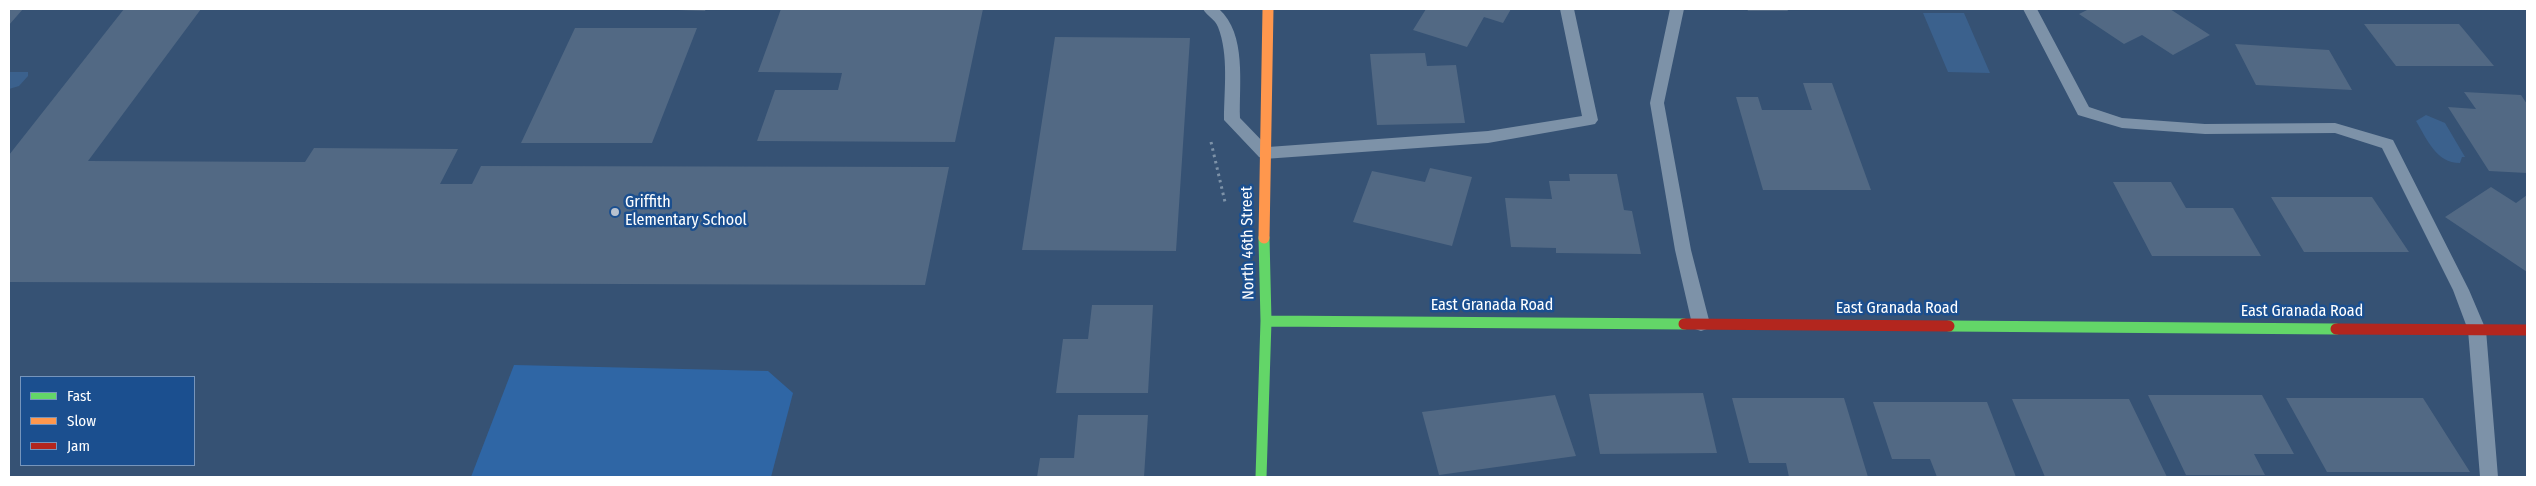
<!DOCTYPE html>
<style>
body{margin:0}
#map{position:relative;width:2536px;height:486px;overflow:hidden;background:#365274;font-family:"Fira Sans Condensed",sans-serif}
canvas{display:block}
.frame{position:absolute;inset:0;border:10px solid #fff;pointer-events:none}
.legend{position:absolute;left:20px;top:376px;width:175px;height:90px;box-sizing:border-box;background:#1b4f8f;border:1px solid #7695bc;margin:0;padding:6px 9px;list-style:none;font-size:15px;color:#fff}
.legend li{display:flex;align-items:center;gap:10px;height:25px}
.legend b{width:25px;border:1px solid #7695bc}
</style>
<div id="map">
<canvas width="2536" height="486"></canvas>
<div class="frame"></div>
<ul class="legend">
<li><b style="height:6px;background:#63d668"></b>Fast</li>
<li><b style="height:6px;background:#ff974d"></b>Slow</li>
<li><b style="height:6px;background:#b3261e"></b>Jam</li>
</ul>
</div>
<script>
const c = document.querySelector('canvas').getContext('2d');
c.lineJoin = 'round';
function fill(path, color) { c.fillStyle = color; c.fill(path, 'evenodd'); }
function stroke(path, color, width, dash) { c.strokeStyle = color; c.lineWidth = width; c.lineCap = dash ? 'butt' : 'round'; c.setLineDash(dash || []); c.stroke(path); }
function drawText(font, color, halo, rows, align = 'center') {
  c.font = font + ' "Fira Sans Condensed",sans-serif'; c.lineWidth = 5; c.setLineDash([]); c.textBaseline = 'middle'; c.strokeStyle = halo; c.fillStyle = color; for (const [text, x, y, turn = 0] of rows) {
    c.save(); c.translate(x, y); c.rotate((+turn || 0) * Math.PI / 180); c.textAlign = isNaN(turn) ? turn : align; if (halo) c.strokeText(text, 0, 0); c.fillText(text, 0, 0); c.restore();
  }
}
fill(new Path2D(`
 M514 365 768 371 793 393 771 477H471Z`), '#2f66a5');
fill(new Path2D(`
 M1923 13H1964L1990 73 1948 72Z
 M9 72H28V76L19 86 9 89Z
 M2426 115 2445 123 2465 157H2462L2460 163C2436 163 2427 139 2416 121Z`), '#3b618d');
fill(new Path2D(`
 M9 9H23L9 25Z
 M124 9H201L88 161 305 162 314 148 458 149 440 184H472L481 166 949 167 925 285 9 282V155Z
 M651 9H706L705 11Z
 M781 9H983L955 142 757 141 775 90H838L842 73 758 72Z
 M1426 9H1511L1503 23 1484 17 1467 47 1413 30Z
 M1747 9H1787L1788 11H1748Z
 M2089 9H2170L2210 35 2173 55 2142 35 2124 44 2079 14Z
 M2364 24H2459L2494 66H2396Z
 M575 28H697L652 143H521Z
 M1055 37 1190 38 1176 251 1022 250Z
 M2235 44 2329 50 2352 90 2256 85Z
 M1425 53 1427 66 1456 65 1465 123 1377 125 1370 54Z
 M1803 83H1832L1871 190H1763L1736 97H1758L1762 110H1812Z
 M2464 92 2521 95 2527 104V173L2489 171 2448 107 2476 109Z
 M1430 168 1472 177 1452 246 1353 222 1372 171 1425 182Z
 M1569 174H1617L1624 210 1632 211 1641 254 1556 253V248L1511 247 1505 198 1552 199 1549 181H1570Z
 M2113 182H2171L2186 208H2233L2261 256H2152Z
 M2491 187 2516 203 2527 195V272L2445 217Z
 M2271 197H2372L2409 252H2304Z
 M1092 305H1153L1148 393H1056L1063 339H1088Z
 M1703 393 1717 453 1600 454 1589 394Z
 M1555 395 1576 456 1439 475 1422 412Z
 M2148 395H2262L2294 454H2254L2265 475H2186Z
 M1732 398H1844L1868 477H1789L1786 463H1749Z
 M2286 398H2423L2470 472H2327Z
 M2012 399H2129L2167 477H2045Z
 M1873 402H1987L2016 477H1937L1930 459H1892Z
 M1078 415H1148L1144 477H1037L1040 458H1074Z`), '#526984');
stroke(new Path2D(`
 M1211 142 1225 202`), '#7d92a8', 3, [2.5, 4]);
fill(new Path2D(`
 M1203 9H1219C1247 34 1239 84 1240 118L1268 147 1488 131 1582 116 1560 9H1574L1598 120 1595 124 1590 125 1488 143 1264 159 1259 157 1224 120C1224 90 1229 55 1218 27 1215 19 1207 16 1203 9Z
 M1670 9H1684L1664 103 1691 250 1710 324 1707 329 1701 331 1695 329 1692 324 1675 250 1650 103Z
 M2023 9H2037L2089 107 2122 118 2205 124 2335 123 2393 140 2469 290 2486 330 2498 477H2480L2468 330 2453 290 2382 148 2335 133 2205 134 2122 128 2078 115Z`), '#7d92a8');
stroke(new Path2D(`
 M1266 321 1684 324
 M1949 326 2336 329
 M1261 477 1266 321 1264 238`), '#63d668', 11);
stroke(new Path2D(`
 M1264 238 1268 9`), '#ff974d', 11);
stroke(new Path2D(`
 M1684 324 1949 326
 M2336 329 2527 330`), '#b3261e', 11);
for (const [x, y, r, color] of [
 [615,212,5,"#b9c2ce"]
]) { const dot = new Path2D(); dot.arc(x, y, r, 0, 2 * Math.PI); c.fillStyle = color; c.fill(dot); stroke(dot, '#1b4f8f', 2); }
drawText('16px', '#fff', '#1b4f8f', [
 ["Griffith",625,203],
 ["Elementary School",625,221]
], 'left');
drawText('16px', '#fff', '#1b4f8f', [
 ["North 46th Street",1248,243,-91],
 ["East Granada Road",1492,306],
 ["East Granada Road",1897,309],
 ["East Granada Road",2302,312]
]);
</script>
